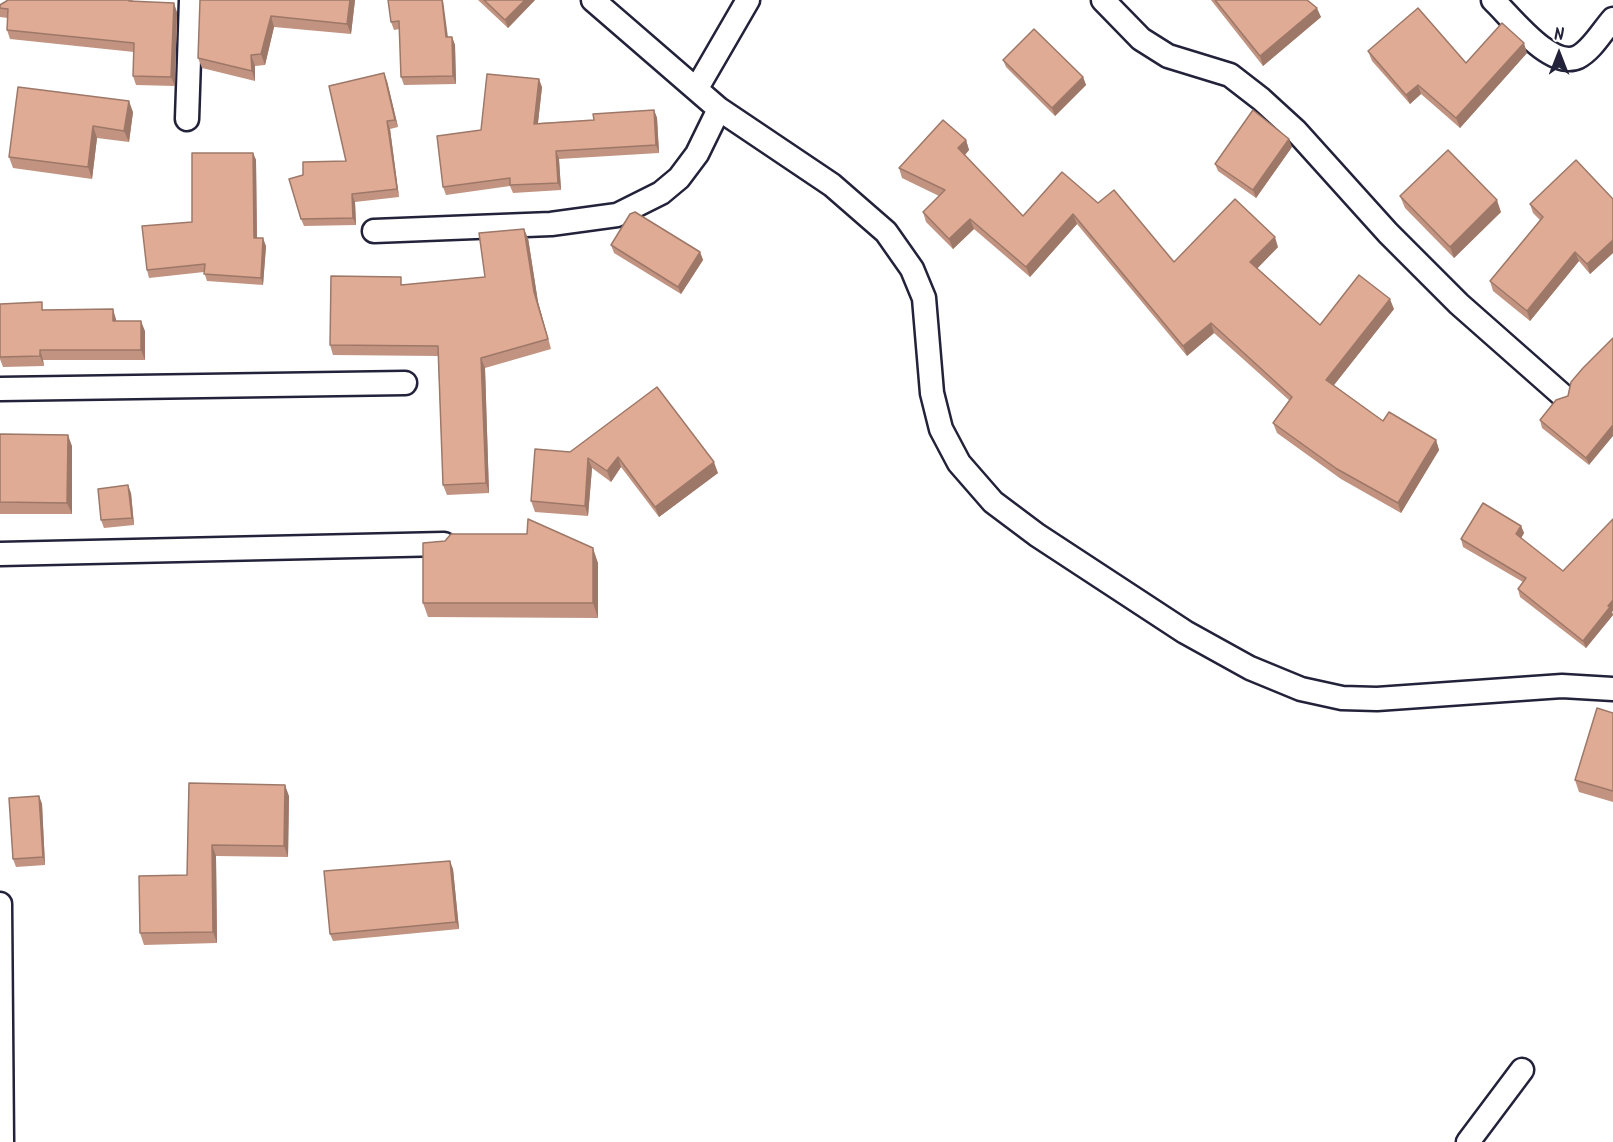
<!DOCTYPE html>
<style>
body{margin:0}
#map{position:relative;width:1613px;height:1142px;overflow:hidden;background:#fff;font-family:Kalam,sans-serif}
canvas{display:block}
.north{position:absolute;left:1529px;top:24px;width:60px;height:60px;-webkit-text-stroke:4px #fff;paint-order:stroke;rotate:0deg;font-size:16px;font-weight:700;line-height:24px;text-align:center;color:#22223b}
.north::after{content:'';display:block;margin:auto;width:21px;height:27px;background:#22223b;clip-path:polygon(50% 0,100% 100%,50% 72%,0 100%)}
</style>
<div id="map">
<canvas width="1613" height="1142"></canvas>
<div class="north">N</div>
</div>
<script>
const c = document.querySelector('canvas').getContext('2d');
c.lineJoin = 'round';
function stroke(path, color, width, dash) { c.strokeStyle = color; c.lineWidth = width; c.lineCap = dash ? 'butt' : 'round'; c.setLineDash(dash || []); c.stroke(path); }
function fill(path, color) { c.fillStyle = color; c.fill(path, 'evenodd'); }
const street = new Path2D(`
 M593 0 719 109 832 185 886 232 912 269 924 298 932 393 941 429 959 463 993 502 1037 535 1185 632 1250 668 1301 689 1342 698 1377 699 1562 686 1613 689
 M1103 0 1141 39 1168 56 1230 75 1261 99 1296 131 1388 233 1459 304 1561 394
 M1493 0C1511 17 1551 70 1578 57 1592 50 1603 30 1613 19
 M0 2V0
 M697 88 748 0
 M187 119 191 0
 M374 231 551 224 617 215 661 193 679 178 697 154 719 109
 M0 389 405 383
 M0 554 444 544
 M0 904 2 1142
 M1468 1142 1522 1070`);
stroke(street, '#22223b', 27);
stroke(street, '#fff', 22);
fill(new Path2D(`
 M8 0H133V1L177 12 175 86 136 85 133 76 134 52 10 39 7 30 8 18 0 17V5Z
 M200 0H355L351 34 274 27 265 65 255 66V81L202 68 198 58Z
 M388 0 448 37H452L455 45 456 84 404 85 401 77 400 29 394 30 391 22Z
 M478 0H535L508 28Z
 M1211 0H1307L1321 17 1263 66Z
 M1368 51 1466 63 1527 53 1460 128 1421 94 1410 104 1372 61Z
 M1003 60 1083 77 1086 85 1055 116 1006 67Z
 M387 81 398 127 390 129 399 197 355 202 356 225 304 226 301 219 346 161Z
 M542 87 538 123 594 120 654 110 657 118 659 153 559 159 561 190 513 193 510 186 446 195 443 187 481 130Z
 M133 112 129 142 97 138 92 179 13 168 9 157Z
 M966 140 969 150 965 155 1023 216 1098 203 1174 262 1278 247 1257 268 1320 325 1394 309 1334 385 1383 421 1436 440 1439 450 1401 513 1341 479 1277 433 1273 423 1290 401 1214 333 1187 356 1077 224 1030 277 974 229 953 249 926 222 923 212 939 196 902 178 899 168Z
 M1292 147 1256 198 1218 171 1215 164Z
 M253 153 256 160 257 238 266 246 263 285 207 281 204 272 149 278 147 270 192 222Z
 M1400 196 1501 212 1454 258 1405 208Z
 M1613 199V253L1590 274 1579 261 1530 321 1493 291 1490 281 1540 220 1533 213 1530 204Z
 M528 238 538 302 551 349 485 368 489 493 447 495 443 485 438 356 333 355 330 345 404 285 485 277Z
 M611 245 700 252 703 260 681 294 614 253Z
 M0 304 116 319V321L145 331V360H43L44 366 3 367 0 359Z
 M657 387 718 473 659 517 621 467 611 482 592 468 588 516 535 512 531 501 570 452Z
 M1568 396 1589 465 1542 428 1540 420Z
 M0 434 72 446V514H0Z
 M131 493 134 525 104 528 101 520Z
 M1521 526 1524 533 1521 538 1612 612 1613 615 1586 648 1520 597 1518 589 1523 582 1463 547 1461 539Z
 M527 534 598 563V618L428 617 423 603Z
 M1613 713V802L1579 792 1575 780Z
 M189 783 289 796 288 857 216 856 217 943 144 945 140 933 187 875Z
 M39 796 42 804 45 865 16 867 13 859Z
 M453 869 459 929 333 941 330 934Z`), '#c19380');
fill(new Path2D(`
 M350 0H355L351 34 347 24Z
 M442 0H443L449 45 446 37Z
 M525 0H535L508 28 505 20Z
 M174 3 177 12 175 86 171 77Z
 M1317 8 1321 17 1263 66 1260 56Z
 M271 16 274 27 265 65 261 54Z
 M452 37 455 45 456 84 453 76Z
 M1524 43 1527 53 1460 128 1456 118Z
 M251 55 255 66V81L252 71Z
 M384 73 387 81 398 127 395 120Z
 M1083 77 1086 85 1055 116 1052 108Z
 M539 79 542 87 537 131 534 124Z
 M1418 85 1421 94 1410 104 1406 95Z
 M129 101 133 112 129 142 124 131Z
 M654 110 657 118 659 153 656 145Z
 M387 121 390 129 399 197 397 189Z
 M93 126 97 138 92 179 88 167Z
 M1289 139 1292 147 1256 198 1253 190Z
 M966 140 969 150 962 158 958 148Z
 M556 151 559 159 561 190 558 183Z
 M253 153 256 160 257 245 254 238Z
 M352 194 355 202 356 225 353 218Z
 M1497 200 1501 212 1454 258 1450 247Z
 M1073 214 1077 224 1030 277 1026 267Z
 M970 219 974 229 953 249 949 239Z
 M524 229 528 238 538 302 551 349 534 292Z
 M1275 237 1278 247 1254 272 1250 262Z
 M263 238 266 246 263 285 261 278Z
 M1613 240V253L1590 274 1587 264Z
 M700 252 703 260 681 294 678 287Z
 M1575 252 1579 261 1530 321 1527 311Z
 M1390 299 1394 309 1330 390 1326 380Z
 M113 309 116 319 117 331 113 321Z
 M141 321 145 331V360L141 350Z
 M1211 323 1214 333 1187 356 1183 346Z
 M40 350 43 360 44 366 40 356Z
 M481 358 485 368 489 493 486 483Z
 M1613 425V436L1589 465 1586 458Z
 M68 435 72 446V514L67 503Z
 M1436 440 1439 450 1401 513 1398 503Z
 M618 457 621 467 611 482 607 471Z
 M588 458 592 468 588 516 585 506Z
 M714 462 718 473 659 517 655 507Z
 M128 485 131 493 134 525 132 518Z
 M1521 526 1524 533 1519 542 1516 534Z
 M593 548 598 563V618L593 603Z
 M1613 600V611L1612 612 1613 615 1586 648 1583 641 1608 606Z
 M285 785 289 796 288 857 284 846Z
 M39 796 42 804 45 865 43 857Z
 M212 845 216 856 217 943 213 932Z
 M450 861 453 869 459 929 456 922Z`), '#9d7868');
const building = new Path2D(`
 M8 0H129V1L174 3 171 77 133 76 134 43 7 30 8 9 0 8V5Z
 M200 0H350L347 24 271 16 261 54 251 55 252 71 198 58Z
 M388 0H442L446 37H452L453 76 401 77 399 21 391 22Z
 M484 0H525L505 20Z
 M1215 0H1307L1317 8 1260 56Z
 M1418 8 1466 63 1502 23 1524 43 1456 118 1418 85 1406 95 1368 51Z
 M1034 29 1083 77 1052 108 1003 60Z
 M384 73 395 120 387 121 397 189 352 194 353 218 301 219 289 179 303 175V162L346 161 329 86Z
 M487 74 539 79 534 124 594 120 593 114 654 110 656 145 556 151 558 183 510 185V178L443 187 437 136 481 130Z
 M18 87 129 101 124 131 93 126 88 167 9 157Z
 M1253 110 1289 139 1253 190 1215 164Z
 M943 120 966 140 958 148 1023 216 1062 172 1098 203 1114 190 1174 262 1235 199 1275 237 1250 262 1320 325 1359 275 1390 299 1326 380 1383 421 1389 412 1436 440 1398 503 1337 469 1273 423 1292 397 1211 323 1183 346 1073 214 1026 267 970 219 949 239 923 212 945 190 899 168Z
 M1448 150 1497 200 1450 247 1400 196Z
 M192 153H253L254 238H263L261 278 204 274 205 264 147 270 142 226 192 222Z
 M1576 160 1613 199V240L1587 264 1575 252 1527 311 1490 281 1543 217 1530 204Z
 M635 212 700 252 678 287 611 245 630 214Z
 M524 229 534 292 548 339 481 358 486 483 443 485 438 346 330 345 331 276 401 277V285L485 277 479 233Z
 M42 302V310L113 309V321H141V350H40V356L0 357V304Z
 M1613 338V425L1586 458 1540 420 1556 400 1568 396 1571 382 1583 368Z
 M657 387 714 462 655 507 618 457 607 471 588 458 585 506 531 501 535 449 570 452Z
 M0 434 68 435 67 503 0 502Z
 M128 485 132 518 101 520 98 489Z
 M1483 503 1521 526 1516 534 1563 571 1613 519V600L1608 606 1610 607 1583 641 1518 589 1526 578 1461 539Z
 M528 519 593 548V603H423V543L445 541 451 534H527Z
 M1597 708 1613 713V791L1575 780Z
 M189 783 285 785 284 846 212 845 213 932 140 933 139 876 187 875Z
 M39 796 43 857 13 859 9 798Z
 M450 861 456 922 330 934 324 871Z`);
fill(building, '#e0ab95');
stroke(building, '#9d7868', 1.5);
</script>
